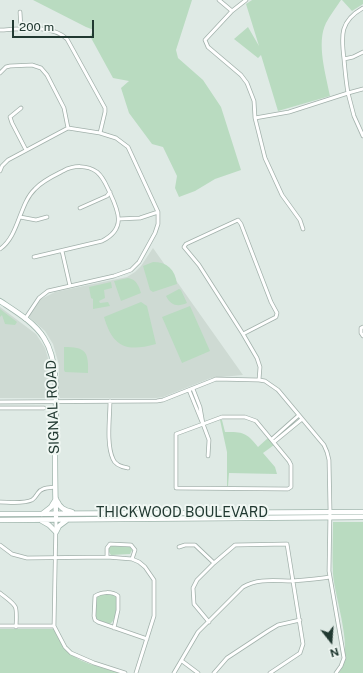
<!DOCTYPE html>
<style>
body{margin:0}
#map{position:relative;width:363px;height:673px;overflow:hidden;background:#dfeae5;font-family:"Public Sans",sans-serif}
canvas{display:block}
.north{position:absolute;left:311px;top:621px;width:40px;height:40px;-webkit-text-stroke:3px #f0f7f3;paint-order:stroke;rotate:163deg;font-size:11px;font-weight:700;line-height:16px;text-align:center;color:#213931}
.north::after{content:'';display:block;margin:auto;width:14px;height:18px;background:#213931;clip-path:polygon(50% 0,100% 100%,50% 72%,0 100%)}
.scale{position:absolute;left:12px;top:20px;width:82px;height:18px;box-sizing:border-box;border:2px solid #213931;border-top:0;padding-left:5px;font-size:12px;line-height:14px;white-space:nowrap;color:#213931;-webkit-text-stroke:3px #f0f7f3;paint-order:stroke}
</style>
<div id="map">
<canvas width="363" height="673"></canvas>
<div class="north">N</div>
<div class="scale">200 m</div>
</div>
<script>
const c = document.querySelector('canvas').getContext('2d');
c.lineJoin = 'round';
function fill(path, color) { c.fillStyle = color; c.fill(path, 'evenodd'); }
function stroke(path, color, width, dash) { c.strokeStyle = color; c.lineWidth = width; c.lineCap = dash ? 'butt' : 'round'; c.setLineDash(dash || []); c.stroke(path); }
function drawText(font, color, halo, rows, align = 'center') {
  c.font = font + ' "Public Sans",sans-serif'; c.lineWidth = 4; c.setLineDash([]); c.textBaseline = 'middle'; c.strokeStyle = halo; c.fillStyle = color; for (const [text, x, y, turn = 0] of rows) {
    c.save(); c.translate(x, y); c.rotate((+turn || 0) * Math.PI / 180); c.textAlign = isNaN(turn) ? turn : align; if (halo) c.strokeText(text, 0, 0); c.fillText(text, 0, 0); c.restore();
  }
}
fill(new Path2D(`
 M153 248 243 375 211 378 163 397 156 398H60L59 396V365L53 344 45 331 30 318 29 316 41 299 55 292 127 277 135 272 141 266Z
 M0 307 36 334 45 348 50 365 49 398H0Z`), '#cedad3');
fill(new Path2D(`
 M33 0H192L176 50 178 58 203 80 221 107 241 170 215 179 195 191 179 197 175 188 177 176 163 147 152 144 129 113 121 88 129 81 113 78 90 36 94 30 86 27Z
 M252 0H341C336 8 330 15 326 23 316 43 326 75 330 96L278 111 261 55 258 58 234 39 248 27 259 46 246 4Z
 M342 0H363V4L352 11Z
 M153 262C167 262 175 269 177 284L153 292 150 290 143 266Z
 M128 278C136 279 139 286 141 293L121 301 114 281Z
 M111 282 112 288 104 290 105 298 99 301 100 303 108 302 110 306 93 309V299L91 298 89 287Z
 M179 289 181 290 187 303C178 307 171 306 166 296Z
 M141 302 147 306 156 344C127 352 113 348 104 317Z
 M190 306 210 351 182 363 162 317Z
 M0 309 17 322 15 325 5 324 2 315 0 317Z
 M64 347C85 347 89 351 88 373L65 372 64 370Z
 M220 420H222L225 432C243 432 246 432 258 447L268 438 274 445 263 453 275 467 277 474 229 473 228 486H227V452Z
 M333 522H363V673H339C355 652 335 600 333 574 332 557 333 539 333 522Z
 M112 546 130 547 132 550 130 554 111 555 109 552V547Z
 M100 594 114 595 116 596C116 605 118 618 110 624L97 620 95 618 96 597Z
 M0 629H53L55 630C68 663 89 663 120 673H0Z`), '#b9dbc0');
const street = new Path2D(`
 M219 0 232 11
 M246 0 232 11 205 40 208 47 241 75 247 83 254 101 255 118 265 158 282 195 300 220 303 229
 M363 8C340 21 341 35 344 59 345 70 346 82 348 93L363 89
 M20 12 21 29
 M0 30C20 29 51 24 67 39L105 108V112L100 133
 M344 59 353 57 363 52
 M0 73 6 67 10 66 32 65 41 68 47 75 64 108 68 128
 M21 108 10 117 12 123 26 150
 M255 118 289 112 348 93 354 116 363 136
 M0 171 2 166 8 160 68 128 100 133 116 138 128 147 158 212V224L155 233 139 262 131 270 114 276 48 291 39 298 25 319
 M80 208 107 196 110 192
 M20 217 36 220 47 217
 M119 219 140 218 158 212
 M0 249C19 236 19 204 35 189 42 181 53 176 63 171 74 165 87 165 97 172 104 178 106 185 110 193 119 212 126 229 102 241L34 257
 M62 251 70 286
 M363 327 361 328V333L363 336
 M243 334 276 317 277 313 271 302 241 224 238 220 186 244 184 247 199 265 243 334 257 358 260 367 259 380
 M193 389 200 407 203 424 209 440 208 456
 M189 390 202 422
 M110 401C110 417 106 444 113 459 115 465 122 467 128 468
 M0 402 157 401 163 400 216 379 259 380 265 381 278 390 324 445 327 452 329 460 330 510 329 571 344 658 341 666 336 673
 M0 408H44
 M222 417H245L256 421 289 461 291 465V487L288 489 176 488V434Z
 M272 439 299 415
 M274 442 302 419
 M0 502C9 502 23 504 32 500 35 498 36 496 38 493 42 487 49 488 55 487
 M56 520 54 626 65 647 71 653 94 663 125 673
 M0 545 12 554 27 558 107 557 132 559 139 562 145 567 154 580V616L136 673
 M179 547 185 545H195L214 563
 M107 557V548L110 544 131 545 135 550 132 559
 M0 593C18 607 17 604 16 627
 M209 622 194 604 193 588 197 580 214 563 235 545 287 544 303 644 300 653 270 673
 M0 626H54
 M114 628 118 610V596C112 591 101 592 95 596L94 616 95 620 98 622 147 639
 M182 661 198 673
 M174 673 198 632 243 587C258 578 276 581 292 581 305 580 318 579 330 577
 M214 673 227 658 268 631 278 625 300 620`);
const secondary = new Path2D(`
 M0 301C15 311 34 322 44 338 61 364 55 412 55 443 55 467 55 492 56 516
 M57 501C60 508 64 510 72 512
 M0 514 363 512
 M42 514 51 507 56 499
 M0 520 363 517
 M42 521 49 525 56 532 59 526 67 520`);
stroke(street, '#a2b1ab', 4.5);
stroke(secondary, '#9fb5ac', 6);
stroke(street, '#fff', 3);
stroke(secondary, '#fff', 4.5);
drawText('14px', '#213931', '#f0f7f3', [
 ["SIGNAL ROAD",53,407,-92],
 ["THICKWOOD BOULEVARD",182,513]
]);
</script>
